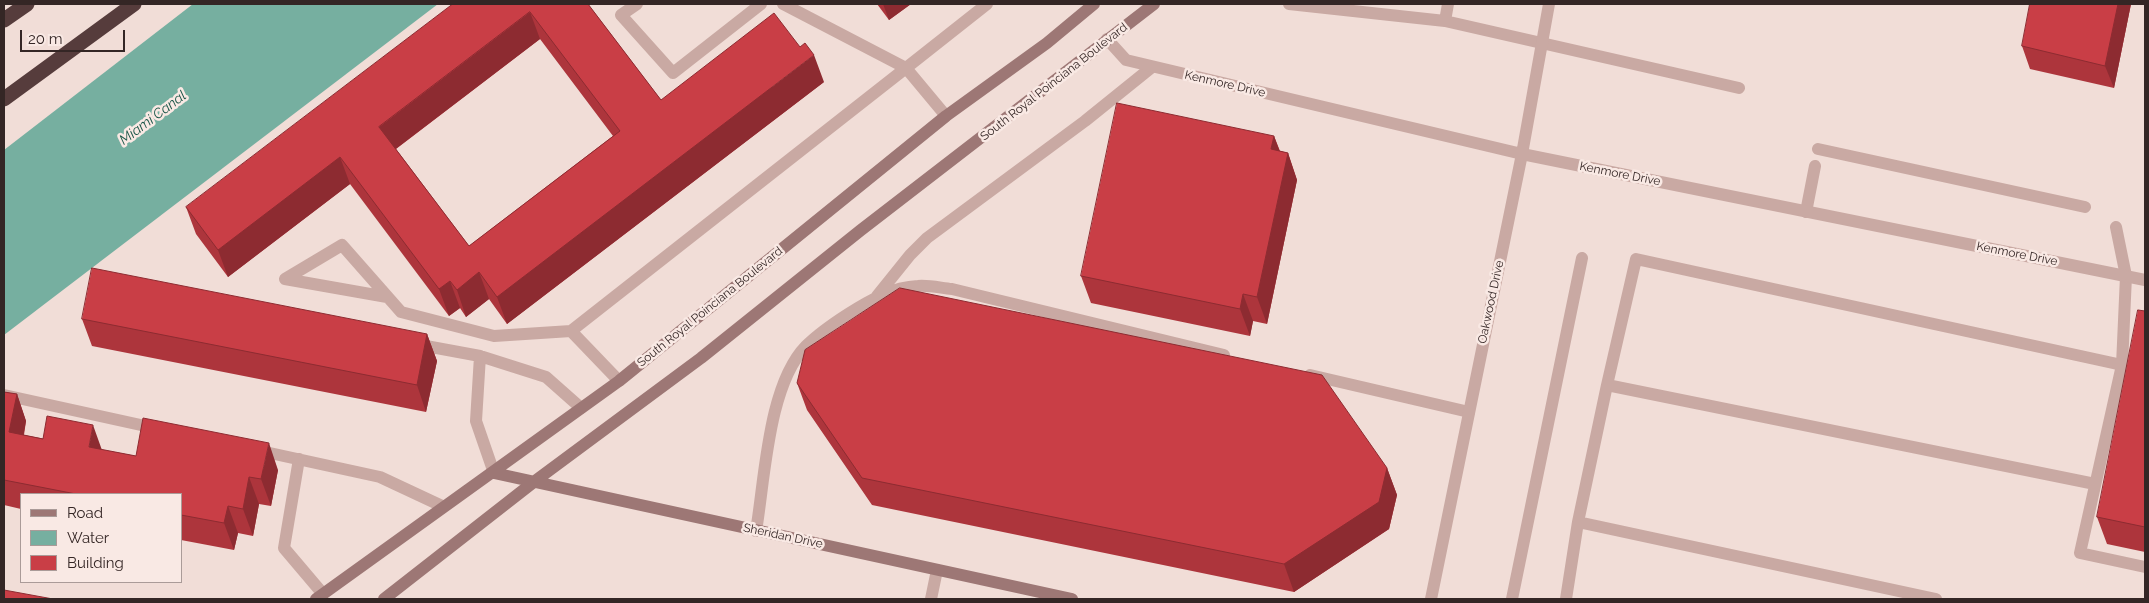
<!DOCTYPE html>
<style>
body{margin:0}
#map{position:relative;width:2149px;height:603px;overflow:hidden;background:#f1ddd7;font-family:Raleway,sans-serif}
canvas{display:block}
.frame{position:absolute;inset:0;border:5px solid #342625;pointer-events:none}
.legend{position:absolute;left:20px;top:493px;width:162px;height:90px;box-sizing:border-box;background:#f9e9e4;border:1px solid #aa9b98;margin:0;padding:6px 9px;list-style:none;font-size:15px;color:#342625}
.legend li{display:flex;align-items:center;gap:10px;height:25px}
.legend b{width:25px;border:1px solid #aa9b98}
.scale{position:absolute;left:20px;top:30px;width:105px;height:22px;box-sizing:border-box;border:2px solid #342625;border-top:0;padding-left:6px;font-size:15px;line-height:18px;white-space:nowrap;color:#342625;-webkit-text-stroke:4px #f9e9e4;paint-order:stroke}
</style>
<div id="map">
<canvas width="2149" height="603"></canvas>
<div class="frame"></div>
<ul class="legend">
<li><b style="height:6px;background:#9d7775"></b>Road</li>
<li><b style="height:14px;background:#76afa0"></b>Water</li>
<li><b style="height:14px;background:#c93e46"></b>Building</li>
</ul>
<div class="scale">20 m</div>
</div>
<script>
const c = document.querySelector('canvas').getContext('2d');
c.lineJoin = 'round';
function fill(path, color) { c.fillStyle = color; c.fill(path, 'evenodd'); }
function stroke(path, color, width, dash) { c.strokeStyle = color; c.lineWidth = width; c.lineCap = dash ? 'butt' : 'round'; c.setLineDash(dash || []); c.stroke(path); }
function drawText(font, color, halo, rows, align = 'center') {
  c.font = font + ' Raleway,sans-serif'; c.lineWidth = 5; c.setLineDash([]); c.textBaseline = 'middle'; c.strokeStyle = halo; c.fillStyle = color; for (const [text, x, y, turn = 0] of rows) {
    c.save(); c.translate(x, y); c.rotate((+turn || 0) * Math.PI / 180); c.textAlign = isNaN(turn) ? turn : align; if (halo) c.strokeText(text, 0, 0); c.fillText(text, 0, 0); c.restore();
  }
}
fill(new Path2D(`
 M193 4H438L4 335V150Z`), '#76afa0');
stroke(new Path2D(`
 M637 4 621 15 673 73 761 4
 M783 4 906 68 987 4
 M1289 4 1445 21 1739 88
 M1445 21 1448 4
 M1818 149 2085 207
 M1806 212 1815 166
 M2116 227 2126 276 2122 365 2080 553 2145 567
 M877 296 910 255 927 238 1085 121 1152 67
 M387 297 285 279 342 245 401 312 494 336 571 331 906 68 946 116
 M571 331 619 381
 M415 344 480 356 546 377 581 408
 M480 356 476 421 494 473
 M1310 375 1469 412
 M1607 385 1636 259 2122 365
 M4 395 159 429
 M256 450 380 477 442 506
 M299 459 284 548 323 594
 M1578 522 1607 385 2095 484
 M756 531C765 478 768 385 806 346 818 334 834 323 848 314 869 301 892 287 918 286 929 285 941 288 952 289L1224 355
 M931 599 937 570
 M1512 599 1582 258
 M1566 599 1578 522 1936 599`), '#c9a9a3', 12);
stroke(new Path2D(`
 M1107 39 1126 60 1522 154 2145 280
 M1431 599 1522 154 1549 4`), '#c9a9a3', 12);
stroke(new Path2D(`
 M494 473 1072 599
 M316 599 619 381 946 116 1047 43 1094 4
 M384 599 535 481 701 358 861 230 1154 4`), '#9d7775', 12);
stroke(new Path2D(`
 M4 20 27 4
 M4 99 134 4`), '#563c3c', 15);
fill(new Path2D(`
 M453 4H588L661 100 824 82 507 324 489 299 466 317 460 308 449 316 350 184 228 277 196 234 186 207ZM540 39 613 136 469 246 396 149Z
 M877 4H911L889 20Z
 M2030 4H2131L2114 88 2030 69 2022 46Z
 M1274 136 1280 151 1288 153 1297 180 1267 324 1253 321 1250 336 1091 303 1081 276Z
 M2145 311V552L2107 544 2097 517Z
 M82 319 427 334 437 361 426 412 92 346Z
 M797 383 1387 468 1397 495 1389 529 1294 592 872 505 807 410Z
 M4 392 17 394 26 421 24 435 136 456 278 470 271 506 259 504 253 536 238 533 234 550 181 540V494H21V509L4 505Z`), '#ad353c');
fill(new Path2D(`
 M883 4H911L889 20Z
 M2118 4H2131L2114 88 2105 66Z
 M530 12 540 39 389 154 379 127Z
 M814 55 824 82 507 324 497 297Z
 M1274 136 1284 163 1271 149Z
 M1288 153 1297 180 1267 324 1257 297Z
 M340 157 350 184 228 277 218 250Z
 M479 272 489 299 466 317 457 290Z
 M450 281 460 308 449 316 439 289Z
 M1243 294 1253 321 1250 336 1240 309Z
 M427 334 437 361 426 412 417 385Z
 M17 394 26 421 19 459 9 432Z
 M93 425 103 453 89 447Z
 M269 443 278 470 271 506 261 479Z
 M1387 468 1397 495 1389 529 1294 592 1284 564Z
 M249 477 259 504 253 536 243 509Z
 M228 506 238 533 234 550 224 523Z`), '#8d2b31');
const building = new Path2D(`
 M453 4H588L661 100 774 13 800 47 805 43 814 55 497 297 479 272 457 290 450 281 439 289 340 157 218 250 186 207ZM530 12 620 131 469 246 379 127Z
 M2030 4H2118L2105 66 2022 46Z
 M1117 103 1274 136 1271 149 1288 153 1257 297 1243 294 1240 309 1081 276Z
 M92 268 427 334 417 385 82 319Z
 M900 288 1322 375 1387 468 1379 502 1284 564 862 478 797 383 805 350Z
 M2138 310 2145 311V527L2097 517Z
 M4 392 17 394 9 432 43 439 47 416 93 425 89 447 136 456 143 418 269 443 261 479 249 477 243 509 228 506 224 523 181 515V494H76L4 480Z
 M4 590 53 599H4Z`);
fill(building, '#c93e46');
stroke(building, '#8d2b31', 1);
drawText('12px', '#342625', '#f9e9e4', [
 ["South Royal Poinciana Boulevard",1054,82,-38],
 ["Kenmore Drive",1225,84,13],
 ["Kenmore Drive",1620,174,11],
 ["Kenmore Drive",2017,254,11],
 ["Oakwood Drive",1491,302,-78],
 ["South Royal Poinciana Boulevard",710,307,-39],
 ["Sheridan Drive",783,536,12]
]);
drawText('italic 14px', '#1a5648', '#f9e9e4', [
 ["Miami Canal",153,118,-37]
]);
</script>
